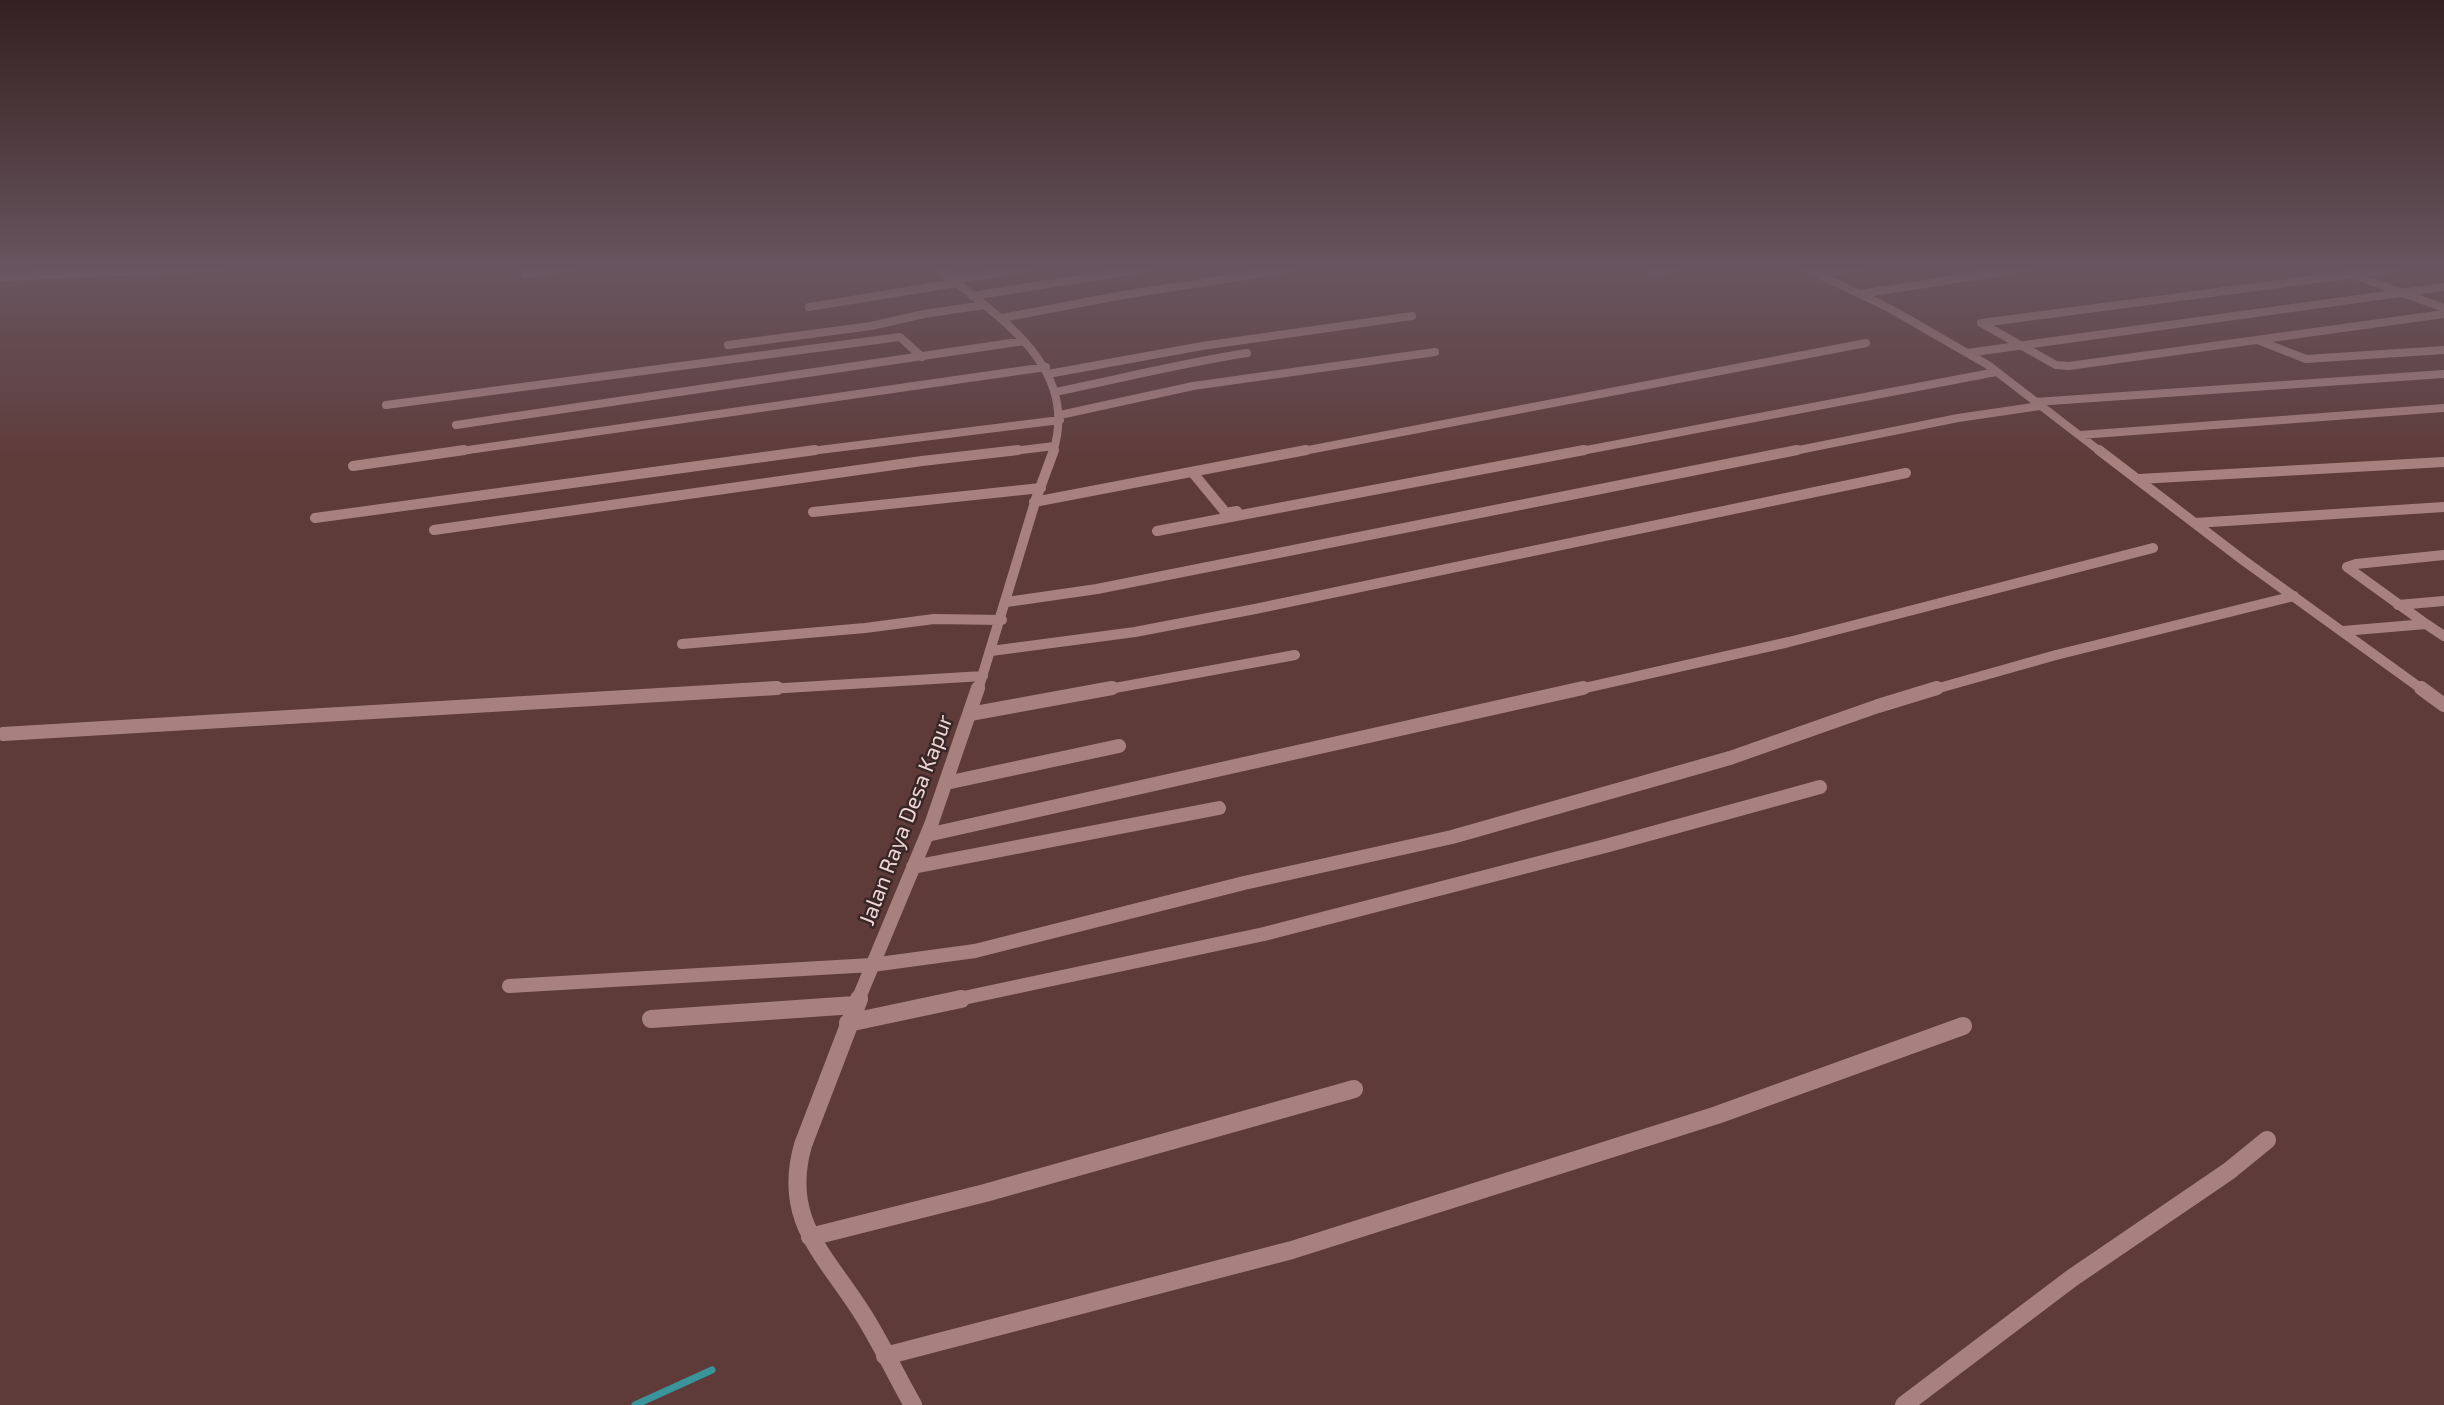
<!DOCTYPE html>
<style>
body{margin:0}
canvas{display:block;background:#5e3b39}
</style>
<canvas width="2444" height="1405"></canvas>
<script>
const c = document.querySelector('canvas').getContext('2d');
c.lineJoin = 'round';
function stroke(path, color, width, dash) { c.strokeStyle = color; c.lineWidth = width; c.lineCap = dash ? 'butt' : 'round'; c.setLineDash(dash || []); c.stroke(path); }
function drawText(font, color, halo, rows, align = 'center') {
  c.font = font + ' "Exo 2",sans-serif'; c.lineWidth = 5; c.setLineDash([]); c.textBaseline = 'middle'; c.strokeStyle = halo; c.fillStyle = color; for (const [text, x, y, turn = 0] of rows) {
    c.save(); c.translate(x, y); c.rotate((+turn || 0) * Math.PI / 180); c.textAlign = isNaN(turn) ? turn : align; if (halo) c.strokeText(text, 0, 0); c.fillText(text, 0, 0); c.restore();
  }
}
stroke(new Path2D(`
 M217 270 231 268`), '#3a949b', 3);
stroke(new Path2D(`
 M635 1405 712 1370`), '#3a949b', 7);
stroke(new Path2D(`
 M938 268C995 315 1081 365 1053 452
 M1805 268 1889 308 1988 365 2101 452
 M2401 268 1981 323 2056 365 2069 366 2444 314
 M1650 273 1677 268
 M525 274 570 268
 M1819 274 1857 268
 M2357 276 2444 308
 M0 277 218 268
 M952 280 1028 268
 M1860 294 2027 268
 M972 296 1149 268
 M809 307 956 283
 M1002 318 1123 295 1296 268
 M2260 341 2306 359 2444 350
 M728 345 871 326 924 314 984 305
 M1967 353 2444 287
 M1048 374 1202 346 1412 316
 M1055 392C1119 379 1182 363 1247 353
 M2035 402 2444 374
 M386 405 900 337 922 357
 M1060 415 1193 386 1435 352
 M456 425 1024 341
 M2080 435 2444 408
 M454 452 1046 367
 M803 452 1060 420
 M1005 452 1054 446
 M1298 452 1866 343
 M1576 452 1996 372
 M1789 452 1958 418 2040 406`), '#a8817f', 8);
stroke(new Path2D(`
 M2099 450 2243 560 2423 690
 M353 466 464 450
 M1193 473 1226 513 1237 511
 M2139 479 2444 462
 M1034 502 1306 450
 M813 512 1041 488
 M315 518 815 450
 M2195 523 2444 507
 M434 530 922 461 1018 450
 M1157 531 1584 450
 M1007 602 1097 589 1797 450
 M2398 605 2444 601
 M2426 624 2347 567 2356 564 2444 555
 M2343 631 2426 624 2444 636
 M682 644 865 628 934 619 1002 620
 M991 651 1135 632 1255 609 1906 473
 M752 690 983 676
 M978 690 1036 499 1054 450
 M1104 690 1295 655
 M1576 690 1789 642 2153 548
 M1932 690 2056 655 2294 596`), '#a8817f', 10);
stroke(new Path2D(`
 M2421 688 2444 705
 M970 714 1112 688
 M3 734 777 688
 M946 783 1119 746
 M927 835 1583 688
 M913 867 1219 808
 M509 986 872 965 975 951 1244 883 1452 837 1730 758 1878 706 1937 688
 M858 1000 931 825 978 688
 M954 1000 1264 934 1609 845 1820 787`), '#a8817f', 14);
stroke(new Path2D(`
 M859 999 803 1145C781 1222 827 1256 864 1316 882 1345 896 1375 913 1405
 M651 1019 855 1005
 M848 1023 961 999
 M810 1237 985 1193 1354 1089
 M885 1356 1292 1250 1717 1115 1963 1026
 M1904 1405 2072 1278 2229 1171 2267 1140`), '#a8817f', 18);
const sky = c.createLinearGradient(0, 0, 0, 465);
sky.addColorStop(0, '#34201f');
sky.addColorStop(0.58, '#68555f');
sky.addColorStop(1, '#68555f00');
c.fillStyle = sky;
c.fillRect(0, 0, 2444, 465);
drawText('22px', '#eed7d5', '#382726', [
 ["Jalan Raya Desa Kapur",906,820,-69]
]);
</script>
